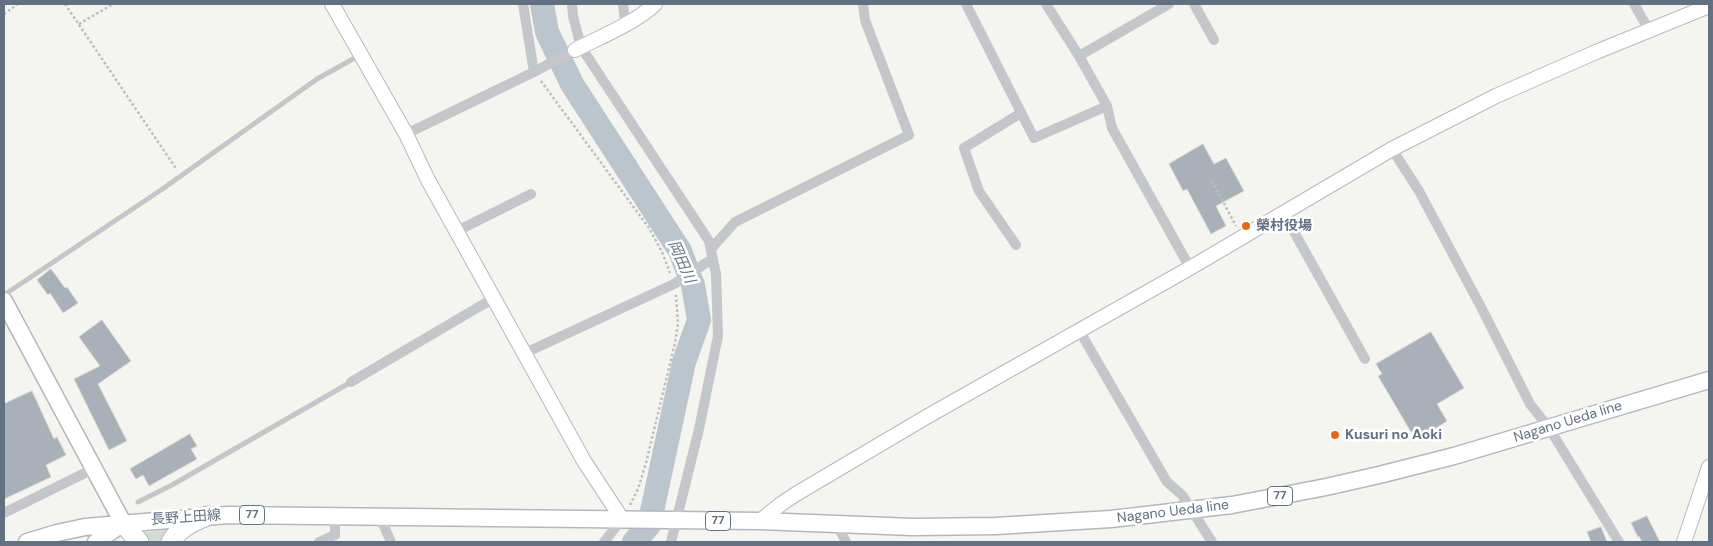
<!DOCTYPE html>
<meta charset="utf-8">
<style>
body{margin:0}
#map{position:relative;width:1713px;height:546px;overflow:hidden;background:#f4f4f0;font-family:"DM Sans",sans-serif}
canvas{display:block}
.frame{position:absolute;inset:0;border:5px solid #637082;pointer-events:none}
</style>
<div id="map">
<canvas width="1713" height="546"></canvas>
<div class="frame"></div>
</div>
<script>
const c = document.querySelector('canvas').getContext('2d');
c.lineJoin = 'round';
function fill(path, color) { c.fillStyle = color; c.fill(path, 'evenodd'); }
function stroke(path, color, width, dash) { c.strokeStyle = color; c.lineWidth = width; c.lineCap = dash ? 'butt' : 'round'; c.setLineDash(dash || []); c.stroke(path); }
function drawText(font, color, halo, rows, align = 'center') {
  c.font = font + ' "DM Sans","Noto Sans JP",sans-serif'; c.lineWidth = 5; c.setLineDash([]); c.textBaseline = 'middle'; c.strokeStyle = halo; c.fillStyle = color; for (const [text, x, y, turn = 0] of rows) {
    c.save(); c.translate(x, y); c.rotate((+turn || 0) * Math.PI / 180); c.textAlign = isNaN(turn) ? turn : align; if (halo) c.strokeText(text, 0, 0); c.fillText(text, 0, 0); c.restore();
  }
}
fill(new Path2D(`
 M170 529 162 542H143V533Z`), '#d4dbd1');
stroke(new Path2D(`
 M542 4 547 32 572 84 680 251 693 285 699 320 684 362 649 525 634 542`), '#bcc5cc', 24);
const building = new Path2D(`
 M1203 144 1214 164 1226 158 1244 191 1216 206 1226 226 1211 234 1187 189 1183 191 1169 164Z
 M51 269 65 288 67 287 78 303 63 313 50 293 48 295 37 280Z
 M102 320 131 361 98 384 127 441 109 450 74 379 100 366 79 337Z
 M1431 332 1464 388 1437 404 1447 421 1436 428 1438 432 1427 438 1425 434 1420 437 1415 429 1411 432 1378 376 1382 374 1376 364Z
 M32 391 54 439 57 437 66 455 46 465 51 477 4 499V404Z
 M190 434 197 446 191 449 197 459 149 486 143 475 136 479 130 469Z
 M1647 516 1660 542H1642L1639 536 1638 537 1631 523Z
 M1601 527 1607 542H1591L1587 532Z`);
fill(building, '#aab0b7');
stroke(building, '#d5d5d3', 1);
const secondary = new Path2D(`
 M332 4 406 134 428 180 584 461 622 519
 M575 50C598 38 637 22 655 4
 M760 521 781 504 796 494 928 416 1190 268 1392 149 1496 96 1596 52 1709 6
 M1684 542 1709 467`);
const primary = new Path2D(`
 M4 301 123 523
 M27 542 57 533 85 527 228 515 760 521 913 527 996 526 1111 519 1232 505 1326 487 1379 475 1454 456 1709 380
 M96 542 122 524`);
const highway = new Path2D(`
 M123 523 139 542
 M171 542C179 528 192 522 207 516`);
stroke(secondary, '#b6b9be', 16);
stroke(primary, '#b4b7bc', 19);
stroke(highway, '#b4b6ba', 21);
stroke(new Path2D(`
 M65 4 177 170
 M4 14 18 4
 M79 24 113 4
 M541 81 649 228 662 252 670 273
 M1212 181 1236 226
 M630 505 638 489 646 463 675 343 678 324 676 295`), '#bbbdbf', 2.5, [2.5, 2.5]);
stroke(new Path2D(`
 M4 295 161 190 317 79 360 55
 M138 502 172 485 351 382`), '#c4c6ca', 5);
stroke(new Path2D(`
 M523 4 534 72
 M572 4 573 16 581 47 709 241 716 274 718 336 699 429 671 542
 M623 4 625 24
 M966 4 1034 138 1107 106
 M1046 4 1079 56 1107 106 1112 128 1190 268
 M1194 4 1214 40
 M1634 4 1649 30
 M1079 56 1169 4
 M406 134 534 72 575 50
 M1392 149 1419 191 1481 307 1530 404 1549 428 1619 542
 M1283 212 1365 359
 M457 231 531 194
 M1016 245 979 191 964 148 1021 113
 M711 249 735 222 909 135 865 20 863 4
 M1079 330 1167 482 1182 495 1212 542
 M523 354 674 284 712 259
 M351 382 494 298
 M4 513 95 468
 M380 517 391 542
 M837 525 846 542
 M319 542 335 535V516
 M604 542 622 519`), '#c4c6ca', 10);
stroke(secondary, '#fff', 14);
stroke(primary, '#fff', 16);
stroke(highway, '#fff', 19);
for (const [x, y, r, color] of [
 [1246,226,5,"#e6671e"],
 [1335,435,5,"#e6671e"]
]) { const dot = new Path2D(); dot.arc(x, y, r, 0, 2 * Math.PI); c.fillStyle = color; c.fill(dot); stroke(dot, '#fff', 2); }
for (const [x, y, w] of [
 [1280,496,25],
 [252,515,25],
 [718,521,25]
]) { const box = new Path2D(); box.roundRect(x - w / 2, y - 9.5, w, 19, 4); c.fillStyle = '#fff'; c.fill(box); stroke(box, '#637082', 1); }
drawText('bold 12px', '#637082', null, [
 ["77",1280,496],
 ["77",252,515],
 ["77",718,521]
]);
drawText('bold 14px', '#637082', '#fff', [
 ["榮村役場",1256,226],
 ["Kusuri no Aoki",1345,435]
], 'left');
drawText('14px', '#637082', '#fff', [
 ["Nagano Ueda line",1568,422,-17],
 ["Nagano Ueda line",1173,512,-7],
 ["長野上田線",186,518,-4]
]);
drawText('italic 15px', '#637886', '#fff', [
 ["岡田川",681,262,66]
]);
</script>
